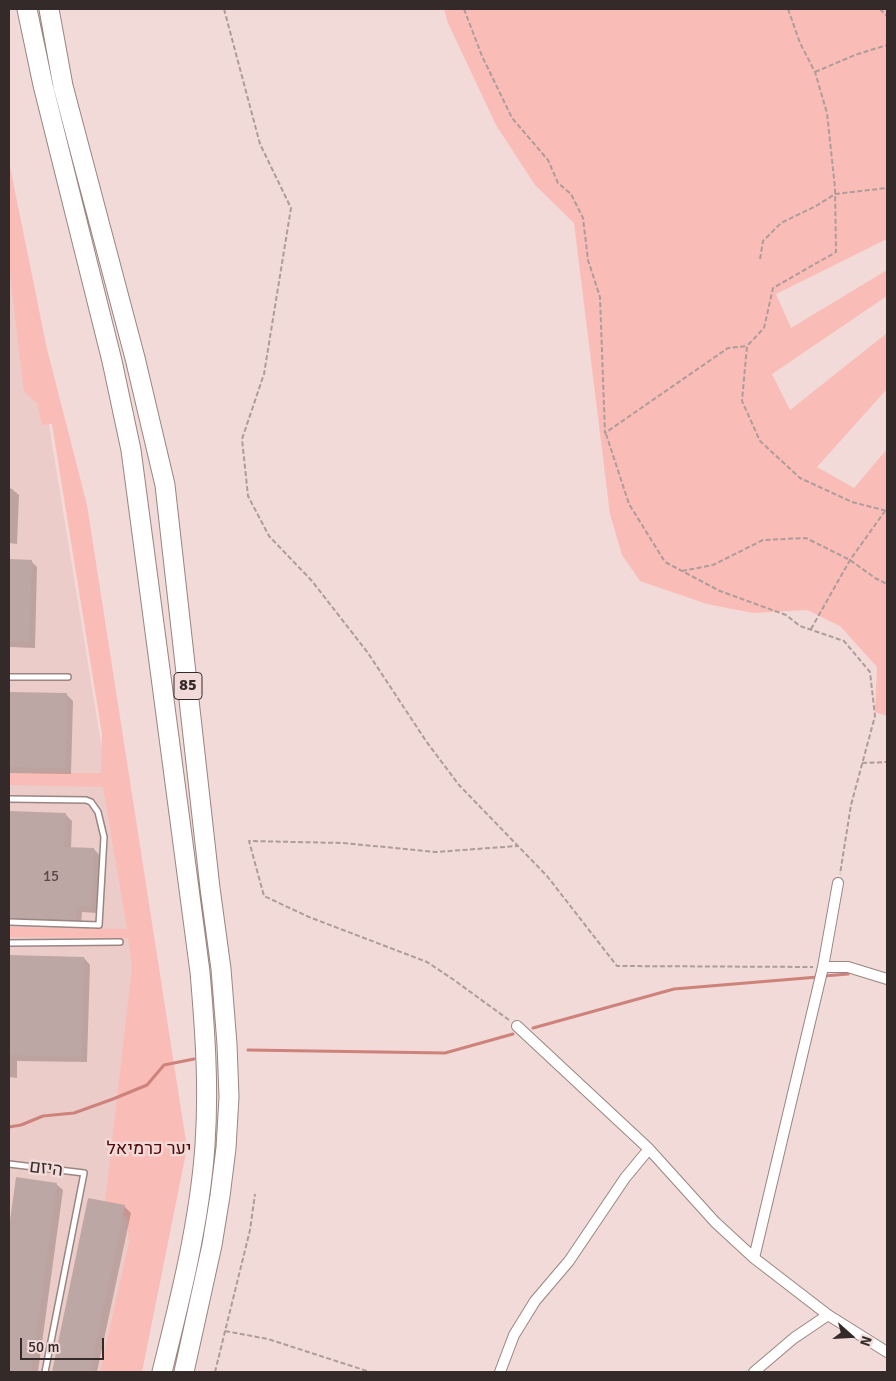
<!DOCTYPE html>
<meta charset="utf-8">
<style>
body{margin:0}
#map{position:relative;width:896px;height:1381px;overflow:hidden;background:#f1dad7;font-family:Signika,sans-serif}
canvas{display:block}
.frame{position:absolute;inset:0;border:10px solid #332a29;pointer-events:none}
.north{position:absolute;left:826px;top:1311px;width:50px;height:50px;-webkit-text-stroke:4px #f1dad7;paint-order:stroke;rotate:109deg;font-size:14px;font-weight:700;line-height:20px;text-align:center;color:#332a29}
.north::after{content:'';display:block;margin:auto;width:18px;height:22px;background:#332a29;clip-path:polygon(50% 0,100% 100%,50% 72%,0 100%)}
.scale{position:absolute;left:20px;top:1338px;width:84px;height:22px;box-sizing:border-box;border:2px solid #332a29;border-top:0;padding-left:6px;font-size:15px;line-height:18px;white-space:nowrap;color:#332a29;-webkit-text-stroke:4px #f1dad7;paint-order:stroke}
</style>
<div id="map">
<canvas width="896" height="1381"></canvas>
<div class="frame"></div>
<div class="north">N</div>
<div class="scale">50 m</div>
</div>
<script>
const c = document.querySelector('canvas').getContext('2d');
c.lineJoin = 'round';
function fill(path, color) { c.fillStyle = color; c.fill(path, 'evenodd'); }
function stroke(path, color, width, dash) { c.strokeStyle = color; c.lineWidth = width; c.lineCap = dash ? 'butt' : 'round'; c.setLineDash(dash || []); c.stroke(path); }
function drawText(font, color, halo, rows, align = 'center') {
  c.font = font + ' Signika,Heebo,sans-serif'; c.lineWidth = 5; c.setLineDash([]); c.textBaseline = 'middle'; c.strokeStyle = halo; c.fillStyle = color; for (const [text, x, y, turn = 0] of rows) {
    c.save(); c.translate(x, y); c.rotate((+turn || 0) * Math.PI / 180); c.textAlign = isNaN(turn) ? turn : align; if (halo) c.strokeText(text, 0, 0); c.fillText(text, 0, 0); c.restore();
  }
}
fill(new Path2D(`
 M9 181 162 1116 113 1372H9Z`), '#ecccc9');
fill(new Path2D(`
 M444 9H887V239L776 294 791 328 887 270V296L772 374 790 410 887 333V389L817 467 854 488 887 449V716L875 712 877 667 840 626 807 610 753 613 707 604 640 581 622 555 610 514 574 223 535 185 496 125 448 23Z
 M9 162 47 349 87 505 187 1148 142 1372H100L129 1242 127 1218 105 1203 132 967 128 938 9 937V927L127 929 103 787 9 785V773H101L102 734 52 424 42 425 37 403 24 392 9 265Z`), '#fabcb6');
fill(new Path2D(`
 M9 414 10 415 9 447Z
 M9 488 12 489 19 495 17 544 9 543Z
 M9 561H31L37 567 35 648 9 647Z
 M9 693 67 695 73 701 71 774 9 773Z
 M9 812 65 814 72 821 71 848 94 849 100 856 98 913 82 912 81 926 9 923Z
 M9 956 84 958 90 965 87 1062 17 1061V1078L9 1077Z
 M17 1179 56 1184 63 1190 38 1372H9V1237Z
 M89 1199 124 1206 131 1213 97 1372H53Z`), '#0003');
stroke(new Path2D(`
 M824 976 848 974
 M533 1028 674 989 818 977
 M248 1050 445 1053 513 1034
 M9 1127 21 1125 43 1116 74 1113 113 1099 147 1085 164 1065 194 1059`), '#cd827b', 3);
fill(new Path2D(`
 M9 559 32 560 29 642 9 641Z
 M9 692 67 693 65 768 9 767Z
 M9 811 66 813 64 847 94 848 92 907H76V920L9 918Z
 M9 955 84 957 82 1057 9 1055Z
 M16 1177 57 1183 31 1372H9V1228Z
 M88 1198 125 1205 90 1372H52Z`), '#bda7a4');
const lane = new Path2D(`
 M9 677H68
 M9 799 86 800 91 802 98 812 104 837 99 925 9 922
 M9 943 120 942
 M9 1164 84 1173 45 1372`);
const street = new Path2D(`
 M823 967H848L887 979
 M517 1026 649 1149 715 1222 754 1258 828 1315 887 1352
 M754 1258 823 967 838 883
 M500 1372 514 1335 535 1301 569 1261 625 1178 649 1149
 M754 1372 794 1338 828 1315`);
const highway = new Path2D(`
 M27 9 43 85 112 361 131 450 200 972C205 1030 209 1087 205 1145 200 1220 180 1300 162 1372
 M49 9 63 86 135 358 165 485 210 888 221 969 227 1044 229 1097 226 1148 220 1196 212 1245 184 1372`);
stroke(lane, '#9a8582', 8);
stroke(street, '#9a8582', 12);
stroke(highway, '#9a8582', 21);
stroke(new Path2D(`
 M224 9 260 144 291 208 264 374 242 439 248 496 269 536 312 581 368 653 426 741 459 785 547 876 617 966 813 967
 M464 9 482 56 512 118 548 160 558 183 571 194 583 218 588 260 600 297 605 433 728 348 747 346
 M788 9 800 43 815 72 827 113 835 188 836 252 773 288 764 328 747 346 742 401 760 441 800 478 852 502 887 511
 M880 9 887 16
 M815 72 855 55 887 45
 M760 259 763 241 781 223 816 206 835 194 887 188
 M606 434 629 504 665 562 720 591 786 615 800 626 844 641 870 672 875 716 851 805 840 874
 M682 571 713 565 763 540 806 538 850 560 875 578 887 584
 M811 629 850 560 885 511
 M862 763 887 762
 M509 1020 454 980 427 962 309 917 264 896 249 841 343 843 436 852 517 846
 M225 1331 268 1339 370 1372
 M215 1372 250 1230 255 1194`), '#ae9c9a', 2, [5, 2.5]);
stroke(lane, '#fff', 5);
stroke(street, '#fff', 10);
stroke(highway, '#fff', 19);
drawText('15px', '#564948', null, [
 ["15",51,877]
]);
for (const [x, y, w] of [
 [188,686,28]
]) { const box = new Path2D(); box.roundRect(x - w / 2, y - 13.5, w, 27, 4); c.fillStyle = '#f1dad7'; c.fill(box); stroke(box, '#332a29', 1); }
drawText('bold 16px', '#332a29', null, [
 ["85",188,686]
]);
drawText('18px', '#4f0b0c', '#f1dad7', [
 ["יער כרמיאל",149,1149]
]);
drawText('18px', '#332a29', '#f1dad7', [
 ["היזם",46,1169,7]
]);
</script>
